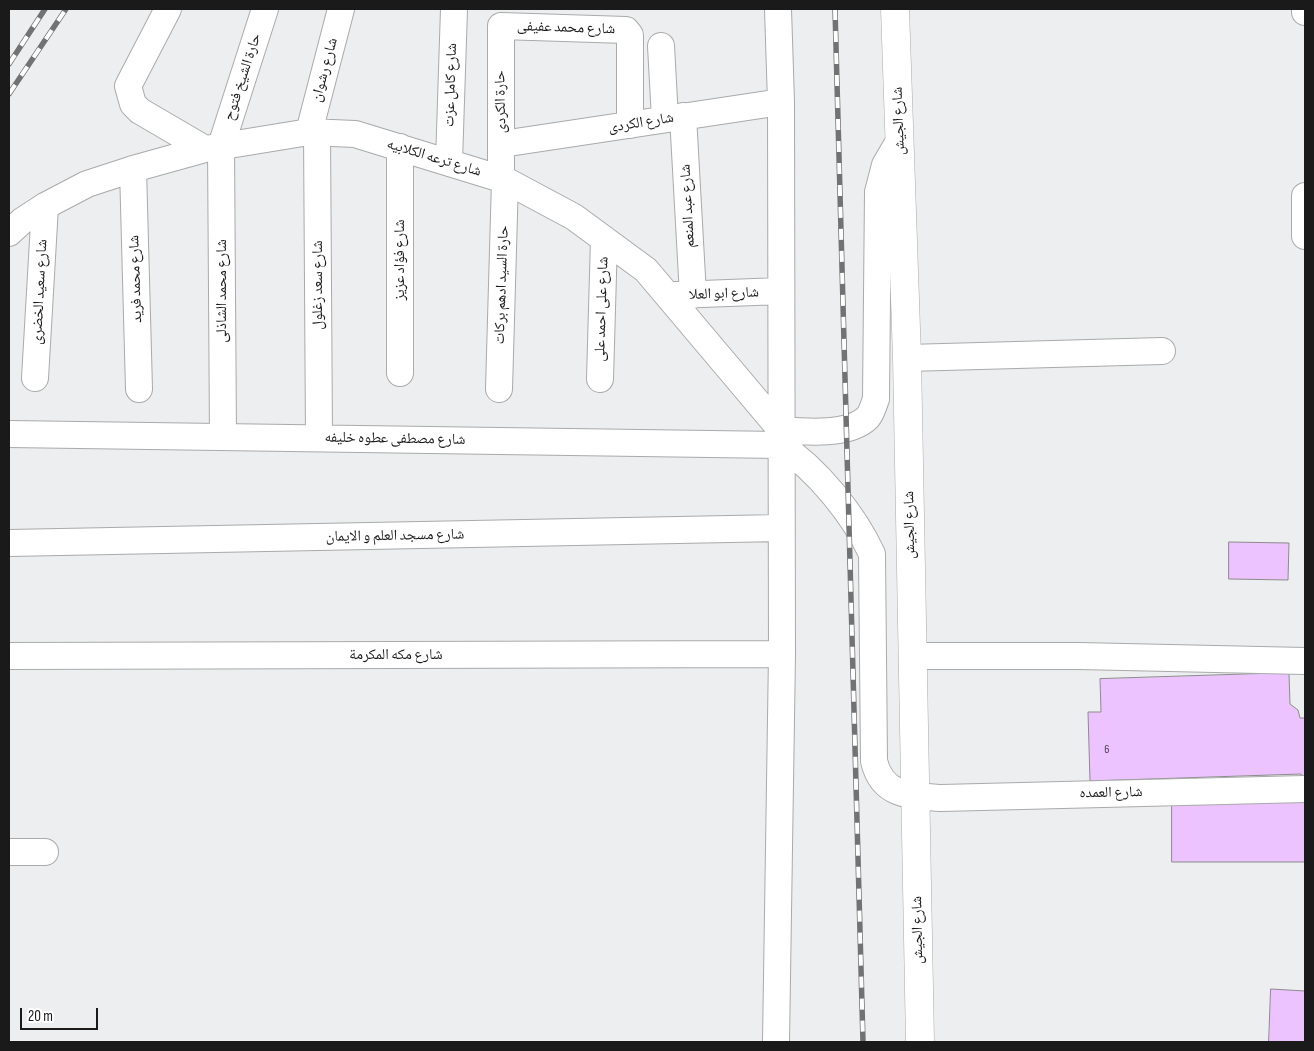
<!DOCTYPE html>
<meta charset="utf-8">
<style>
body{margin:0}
#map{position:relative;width:1314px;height:1051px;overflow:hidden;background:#edeeef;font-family:"Sofia Sans Condensed",sans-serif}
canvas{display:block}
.frame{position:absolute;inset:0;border:10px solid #1a1a1b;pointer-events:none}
.scale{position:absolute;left:20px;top:1008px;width:78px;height:22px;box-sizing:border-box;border:2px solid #1a1a1b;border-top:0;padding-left:6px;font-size:15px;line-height:18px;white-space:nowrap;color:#1a1a1b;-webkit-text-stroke:4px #fff;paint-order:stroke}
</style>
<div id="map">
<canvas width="1314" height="1051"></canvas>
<div class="frame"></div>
<div class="scale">20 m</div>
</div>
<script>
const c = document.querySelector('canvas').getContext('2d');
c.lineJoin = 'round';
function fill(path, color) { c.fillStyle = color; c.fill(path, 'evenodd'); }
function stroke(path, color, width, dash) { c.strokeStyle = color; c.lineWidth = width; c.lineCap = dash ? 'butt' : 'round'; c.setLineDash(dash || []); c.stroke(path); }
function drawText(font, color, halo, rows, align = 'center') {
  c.font = font + ' "Sofia Sans Condensed","Noto Naskh Arabic",sans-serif'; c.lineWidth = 4.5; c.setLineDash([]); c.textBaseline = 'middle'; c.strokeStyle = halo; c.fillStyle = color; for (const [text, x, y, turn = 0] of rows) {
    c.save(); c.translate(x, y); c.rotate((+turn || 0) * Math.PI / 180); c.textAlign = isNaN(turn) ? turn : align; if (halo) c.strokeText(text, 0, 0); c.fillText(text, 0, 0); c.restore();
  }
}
const building = new Path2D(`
 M1229 542 1289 543 1288 580 1229 579Z
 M1289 673 1290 704 1298 710 1300 718H1305V780L1301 774 1090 781 1088 712H1101L1100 679Z
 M1172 797H1305V862H1172Z
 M1271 989 1305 991V1042H1269Z`);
fill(building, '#ecc3fe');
stroke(building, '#8b8b8c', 1);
const minor = new Path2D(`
 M168 9 128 86 133 104 140 111 205 149
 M1305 9V12
 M661 46 665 119
 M683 116 693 295
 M309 132 341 9
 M317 132 319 437
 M502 144 781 102
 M449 162 454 9
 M133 169 139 389
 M501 179V26L626 30 630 35V125
 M1305 196V236
 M9 233 22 221 45 206 87 184 133 169 205 149 309 132 355 134 505 180 574 217 646 270 781 430C805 432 850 436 868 417 872 412 874 404 876 399L878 192 885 165 899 141
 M676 295 781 291
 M907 358 1162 351
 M400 373V147
 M35 378 45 206
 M600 379 604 239
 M499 389 505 180
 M9 434 780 445C817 469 854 515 872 554L874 761C882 796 910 796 941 798L1305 789
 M223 436 221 146 265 9
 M9 543 781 528
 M9 656 782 654
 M913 656H1079L1305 661
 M9 852H45
 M776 1042 782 654 781 102 778 9`);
const major = new Path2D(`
 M895 9 907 358 920 1042`);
stroke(minor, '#a9aaab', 28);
stroke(major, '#a9aaab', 29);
stroke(minor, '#fff', 26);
stroke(major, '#fff', 28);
const rail = new Path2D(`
 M835 9 863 1042
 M9 64 45 9
 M9 94 66 9`);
stroke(rail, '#717273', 5.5);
stroke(rail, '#fff', 4, [11]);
drawText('12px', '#4e4454', null, [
 ["6",1107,750]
]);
drawText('15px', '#1a1a1b', '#fff', [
 ["شارع محمد عفيفى",566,28,2],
 ["شارع رشوان",325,70,-75],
 ["حارة الشيخ فتوح",243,77,-72],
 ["شارع كامل عزت",451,85,-88],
 ["حارة الكردى",501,102,-91],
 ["شارع الجيش",899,121,-92],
 ["شارع الكردى",641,123,-9],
 ["شارع ترعه الكلابيه",434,158,17],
 ["شارع عبد المنعم",688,206,-93],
 ["شارع فؤاد عزيز",400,260,-90],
 ["شارع محمد فريد",136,279,-92],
 ["شارع سعد زغلول",318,285,-90],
 ["حارة السيد ادهم بركات",502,285,-88],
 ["شارع محمد الشاذلى",222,291,-90],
 ["شارع سعيد الخضرى",40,292,-87],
 ["شارع ابو العلا",724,294,-2],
 ["شارع على احمد على",602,309,-88],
 ["شارع مصطفى عطوه خليفه",395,439,1],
 ["شارع الجيش",910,525,-91],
 ["شارع مسجد العلم و الايمان",395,536,-1],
 ["شارع مكه المكرمة",396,655],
 ["شارع العمده",1111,793,-1],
 ["شارع الجيش",918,930,-91]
]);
</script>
